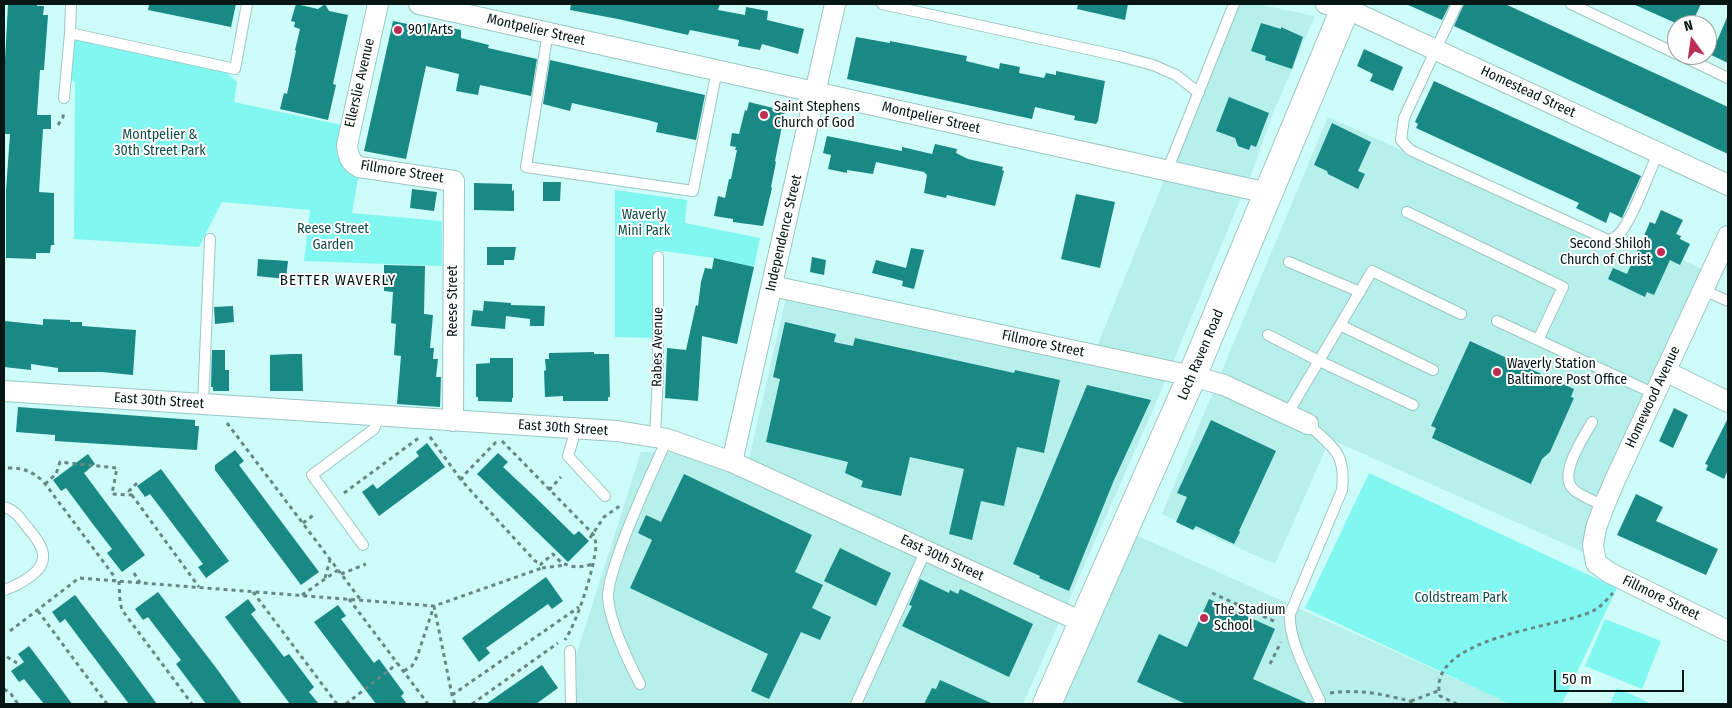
<!DOCTYPE html>
<style>
body{margin:0}
#map{position:relative;width:1732px;height:708px;overflow:hidden;background:#cefcf8;font-family:"Fira Sans Condensed",sans-serif}
canvas{display:block}
.frame{position:absolute;inset:0;border:5px solid #051615;pointer-events:none}
.north{position:absolute;left:1667px;top:15px;width:50px;height:50px;box-sizing:border-box;background:#fff;border:1px solid #9ba2a1;border-radius:50%;rotate:346deg;font-size:14px;font-weight:700;line-height:20px;text-align:center;color:#051615}
.north::after{content:'';display:block;margin:auto;width:18px;height:22px;background:#bd2d54;clip-path:polygon(50% 0,100% 100%,50% 72%,0 100%)}
.scale{position:absolute;left:1554px;top:670px;width:130px;height:22px;box-sizing:border-box;border:2px solid #051615;border-top:0;padding-left:6px;font-size:15px;line-height:18px;white-space:nowrap;color:#051615;-webkit-text-stroke:4px #fff;paint-order:stroke}
</style>
<div id="map">
<canvas width="1732" height="708"></canvas>
<div class="frame"></div>
<div class="north">N</div>
<div class="scale">50 m</div>
</div>
<script>
const c = document.querySelector('canvas').getContext('2d');
c.lineJoin = 'round';
function fill(path, color) { c.fillStyle = color; c.fill(path, 'evenodd'); }
function stroke(path, color, width, dash) { c.strokeStyle = color; c.lineWidth = width; c.lineCap = dash ? 'butt' : 'round'; c.setLineDash(dash || []); c.stroke(path); }
function drawText(font, color, halo, rows, align = 'center') {
  c.font = font + ' "Fira Sans Condensed",sans-serif'; c.lineWidth = 4; c.setLineDash([]); c.textBaseline = 'middle'; c.strokeStyle = halo; c.fillStyle = color; for (const [text, x, y, turn = 0] of rows) {
    c.save(); c.translate(x, y); c.rotate((+turn || 0) * Math.PI / 180); c.textAlign = isNaN(turn) ? turn : align; if (halo) c.strokeText(text, 0, 0); c.fillText(text, 0, 0); c.restore();
  }
}
fill(new Path2D(`
 M1235 4H1257L1315 16 1273 113 1253 169 1155 405 1023 704H577L576 656 641 452H676L745 476 786 298 1090 364Z
 M1328 117 1619 248 1627 234 1716 275 1612 489 1599 559 1330 439 1275 564 1162 514Z
 M1127 531 1511 704H1049Z`), '#b7efeb');
fill(new Path2D(`
 M74 37 225 71 237 82 234 102 341 125C335 152 331 161 359 174L352 213 442 221V266L304 261 310 210 222 202 199 247 74 239 75 83 70 78Z
 M615 190 687 200 685 223 760 238 754 267 714 258 656 250 654 338 615 337Z
 M1369 473 1617 588 1562 704H1510L1305 608Z
 M1605 619 1661 641 1642 689 1585 666Z
 M1617 688 1652 704H1610Z`), '#80f8f1');
fill(new Path2D(`
 M8 4H37V6H44L43 15H48L44 70H40L37 115H51V129H43L39 192 54 193V245H51L50 253H36V259L6 258V190L10 134H5L4 79Z
 M149 4H236L231 27 148 10Z
 M296 4 318 9 325 4 329 11 348 15 333 84 336 85 328 120 280 109 284 93 287 94 296 51 295 50 300 29 294 27 295 22 291 21Z
 M571 4H720L718 10 745 15 746 7 768 11 767 20 804 29 798 54 762 44 760 50 738 46 739 40 690 30 688 35 618 19 570 10Z
 M1078 4H1128L1125 20 1077 9Z
 M1406 4H1450L1442 20Z
 M1464 4H1505L1728 107V154L1454 26Z
 M1633 4H1701L1691 25H1680Z
 M1728 15V63L1707 53V37L1717 41Z
 M393 21 427 28 428 23 461 30V38L489 45 488 48 537 59 531 96 480 85 478 95 456 91 459 74 426 66 406 159 364 151Z
 M1261 23 1281 29V27L1303 37 1292 69 1265 60 1266 56 1251 51Z
 M856 37 890 43V41L967 56 966 61 999 69 1000 63 1020 67 1019 73 1044 78 1046 73 1056 75V71L1105 81 1098 121 1096 124 1074 120 1075 116 1035 107 1032 119 847 79Z
 M1364 49 1403 67 1393 91 1370 81 1373 74 1357 66Z
 M550 60 705 95 696 140 656 132 658 123 648 120 572 103 570 111 543 104Z
 M1434 81 1641 176 1622 218 1610 212 1606 223 1576 208 1579 203 1416 128 1418 124 1415 122Z
 M1229 97 1269 113 1256 147 1251 145 1249 150 1238 146 1235 138 1216 131Z
 M749 102 785 111 775 161 776 162 771 187 772 188 763 226 733 222V219L714 216 718 196 725 198 729 179H731L737 150H735L736 147 730 146 732 133 739 134 745 110 747 111Z
 M1332 123 1371 142 1358 171 1365 174 1358 189 1328 174 1327 171 1314 165Z
 M827 136 902 151V147L932 154 935 144 957 149 956 153 968 159 1003 167 1002 170 1004 171 995 206 947 195 946 198 924 193 927 175 924 172 876 162 873 174 847 170V173L828 169 831 155 823 153Z
 M543 182H561L560 201H543Z
 M474 183 512 184V191L514 190V211L474 210Z
 M412 189 437 192 434 211 410 208Z
 M1076 194 1115 202 1100 268 1061 259Z
 M1661 210 1683 220 1676 234 1681 236 1680 239 1690 244 1680 265 1670 260 1654 295 1647 292 1645 297 1608 279 1613 268 1627 274 1650 222 1655 224Z
 M487 247H516L514 260H504V265H487Z
 M911 248 924 250 914 289 902 286 903 281 872 273 876 260 906 268Z
 M812 257 826 260 824 275 810 272Z
 M714 258 754 267 737 344 702 336 698 401 665 398 667 348 686 350 696 305 698 306 701 282 705 268 712 269Z
 M258 259 288 261 286 279 257 276Z
 M384 265 425 266 424 314 433 315 430 348H434L433 359H438L436 377H441L440 407 397 404 401 356 394 355 396 324 391 323 393 292 384 291Z
 M484 301 511 303V305L545 306 544 326H530V319L506 316 505 329 471 326 473 310 483 311Z
 M233 306 234 322 215 324 214 307Z
 M43 319 70 320V322H82V326L136 330 133 375 102 372H58V368L31 364V370L4 367 5 321 43 325Z
 M785 322 836 334 834 342 853 346 855 338 1014 373 1015 370 1060 380 1044 453 1017 447 1004 506 981 501 972 540 949 534 964 469 910 457 901 496 861 487 863 481 845 473 848 462 766 442 780 379 773 377Z
 M1470 341 1574 389 1571 397 1574 398 1550 452 1542 459 1531 484 1432 438 1436 428 1431 426Z
 M212 350H225V370H229V391H213V387H211Z
 M594 352V354H609L610 397H608V401H563V396L545 397 544 371 546 370 545 359H549V353Z
 M291 354H302L303 391H270V355Z
 M490 358H513V398H512V402L478 401V397H476V364L490 363Z
 M1087 385 1151 400 1114 480 1069 591 1039 578 1040 576 1013 564Z
 M18 407 195 420V426H199L197 450 55 441V435L16 432Z
 M1674 408 1688 415 1673 448 1659 441Z
 M1728 418V470L1724 479 1706 470 1708 465 1705 464Z
 M1211 420 1276 451 1239 531 1240 532 1234 544 1196 526 1193 530 1176 522 1187 497 1177 493Z
 M427 443 445 467 379 516 362 492 373 484 377 489 419 456 416 452Z
 M235 450 244 461 239 465 319 572 301 585 215 470V465Z
 M498 453 508 462 503 467 534 496 574 535 579 531 589 541 568 562 477 474Z
 M88 454 95 464 84 473 145 555 122 572 107 553 112 549 92 523 66 488 61 491 53 480Z
 M161 469 229 561 206 578 198 567 203 564 150 494 145 497 137 486Z
 M684 474 812 535 795 572 823 585 812 608 831 617 820 640 801 632 769 699 751 691 768 654 630 588 652 540 638 533 646 515 661 522Z
 M1636 494 1663 507 1656 521 1718 549 1706 575 1617 535Z
 M840 548 891 573 876 606 824 581Z
 M546 577 563 601 552 609 548 604 486 648 490 653 479 662 462 638Z
 M920 579 949 593 950 590 958 594 960 589 1033 624 1009 677 902 626 912 606 909 605Z
 M158 592 217 669 242 704H206L176 664 181 660 154 625 148 617 143 620 135 609Z
 M75 595 123 658 157 704H129L65 619 60 623 52 612Z
 M248 599 256 610 251 614 284 657 289 654 314 687 309 692 319 704H290L225 617Z
 M1209 599 1275 629 1253 679 1309 704H1186L1137 682 1159 634 1187 647Z
 M338 605 346 616 341 619 374 663 379 659 404 693 401 696 407 704H376L314 622Z
 M29 646 56 682 72 704H44L24 679 19 682 11 671 24 662 18 654Z
 M542 665 558 688 536 704H486Z
 M940 680 993 704H924L932 688 936 689Z`), '#198985');
const lane = new Path2D(`
 M71 4 70 33 235 69 247 4
 M882 4 1119 56 1153 65 1176 75 1199 93
 M1457 4 1404 118 1401 140 1410 150 1608 240C1612 239 1615 238 1618 235 1632 222 1649 172 1658 153
 M1571 4 1677 54
 M548 32 526 167 693 191 717 70
 M1680 55 1728 78
 M64 98 70 33
 M1167 171 1234 4
 M1407 212 1563 287 1538 340
 M1289 262 1360 292
 M1703 290 1728 301
 M1497 321 1655 394
 M1340 325 1433 370
 M1268 335 1319 361 1413 405
 M203 404 210 239
 M1288 413 1372 271 1461 314
 M1592 422C1584 437 1558 474 1573 489 1579 495 1596 502 1604 506
 M1308 424C1333 448 1346 452 1342 490L1290 614C1288 640 1309 677 1320 701L1318 704
 M576 429 568 456 605 496
 M655 436 658 376V257
 M4 507C15 510 20 518 27 527 43 545 53 562 28 578 20 584 13 587 4 590
 M363 545 312 475 374 429 379 415
 M570 651 571 704
 M640 684C629 663 608 619 608 595 609 579 616 562 621 547 634 510 651 475 667 439
 M856 704 926 550`);
const street = new Path2D(`
 M378 4 347 145C348 156 350 162 359 167L454 181 453 421
 M419 4 1268 193
 M1326 4 1345 8 1728 185
 M1728 236 1615 480 1604 506 1596 528 1593 545 1596 563 1610 573 1728 631
 M772 286 1192 376 1224 385 1308 424
 M1665 371 1728 402
 M4 391 617 431 667 439 732 462 1084 623
 M732 462 835 4`);
const secondary = new Path2D(`
 M1047 704 1192 376 1347 4`);
stroke(lane, '#9ac6c3', 12);
stroke(street, '#9ac6c3', 22);
stroke(secondary, '#9ac6c3', 30);
stroke(new Path2D(`
 M58 125 63 117 64 111
 M227 423 360 599
 M430 437 461 480
 M502 441 593 534C594 538 596 541 596 545 595 567 577 622 565 640
 M496 442 464 475 461 480 535 561 541 564
 M8 468C24 468 31 471 43 481L114 576 115 581
 M137 483 129 491 199 587
 M45 484 56 474 60 462 117 468 112 494 132 495
 M549 490 561 477
 M344 493 420 437
 M303 523 315 514
 M590 538 604 517 621 505
 M542 568 565 565
 M134 573 140 583
 M341 574 366 564
 M325 578 330 560
 M119 581 120 602 122 610 192 704
 M253 592 337 704
 M1212 593 1276 622
 M302 595 338 570
 M349 599 428 704
 M434 606 452 695 455 704
 M38 611 107 704
 M10 631 79 578 434 606 542 568 541 564 553 554C564 568 577 569 593 564
 M7 657 17 663
 M1270 664 1281 642
 M404 671 412 666 417 657 434 606
 M4 689 11 694 18 704
 M1330 693C1352 690 1372 692 1393 697 1402 699 1409 700 1416 704
 M452 695 579 607
 M1411 701 1438 691
 M346 704 398 663
 M472 704 558 643
 M1457 704 1440 696C1425 637 1558 628 1593 611 1601 607 1607 599 1613 593`), '#678784', 3, [4, 4]);
stroke(lane, '#fff', 10);
stroke(street, '#fff', 20);
stroke(secondary, '#fff', 28);
for (const [x, y, r, color] of [
 [398,30,5,"#bd2d54"],
 [764,115,5,"#bd2d54"],
 [1661,252,5,"#bd2d54"],
 [1497,372,5,"#bd2d54"],
 [1204,618,5,"#bd2d54"]
]) { const dot = new Path2D(); dot.arc(x, y, r, 0, 2 * Math.PI); c.fillStyle = color; c.fill(dot); stroke(dot, '#fff', 2); }
drawText('14px', '#051615', '#fff', [
 ["901 Arts",408,30],
 ["Saint Stephens",774,107],
 ["Church of God",774,123],
 ["Second Shiloh",1651,244,"right"],
 ["Church of Christ",1651,260,"right"],
 ["Waverly Station",1507,364],
 ["Baltimore Post Office",1507,380],
 ["The Stadium",1214,610],
 ["School",1214,626]
], 'left');
drawText('14px', '#051615', '#fff', [
 ["Montpelier Street",536,30,13],
 ["Ellerslie Avenue",360,83,-77],
 ["Homestead Street",1528,92,25],
 ["Montpelier Street",931,118,13],
 ["Fillmore Street",402,172,9],
 ["Independence Street",784,233,-77],
 ["Reese Street",453,301,-90],
 ["Fillmore Street",1043,344,12],
 ["Rabes Avenue",658,347,-89],
 ["Loch Raven Road",1201,355,-67],
 ["Homewood Avenue",1653,397,-65],
 ["East 30th Street",159,401,4],
 ["East 30th Street",563,428,4],
 ["East 30th Street",942,558,25],
 ["Fillmore Street",1661,598,26]
]);
drawText('14px', '#104c49', '#fff', [
 ["Montpelier &",160,135],
 ["30th Street Park",160,151],
 ["Waverly",644,215],
 ["Mini Park",644,231],
 ["Reese Street",333,229],
 ["Garden",333,245],
 ["Coldstream Park",1461,598]
]);
c.letterSpacing = '1px';
drawText('15px', '#051615', '#fff', [
 ["BETTER WAVERLY",338,281]
]);
c.letterSpacing = '0px';
</script>
